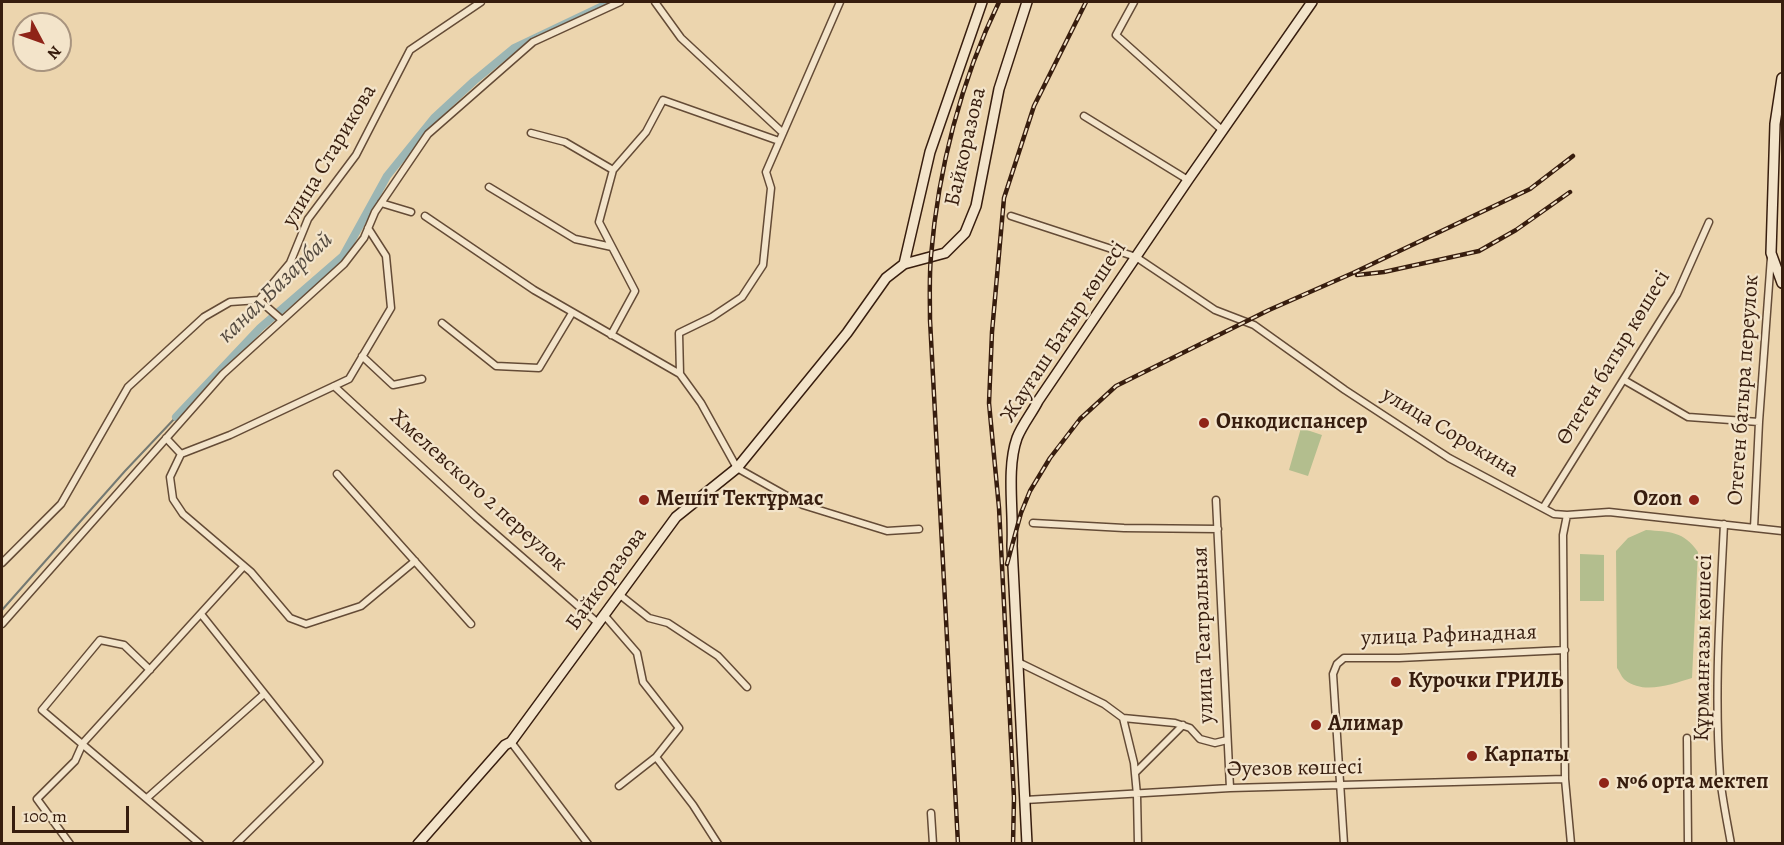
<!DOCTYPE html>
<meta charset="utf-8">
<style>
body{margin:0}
#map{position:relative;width:1784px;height:845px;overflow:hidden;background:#ecd5ae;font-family:Alegreya,serif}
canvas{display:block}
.frame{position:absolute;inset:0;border:3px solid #371d0e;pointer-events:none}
.north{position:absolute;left:12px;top:12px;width:60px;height:60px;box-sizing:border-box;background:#f3e4ca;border:2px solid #a8947f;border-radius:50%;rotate:131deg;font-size:16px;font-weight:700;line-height:24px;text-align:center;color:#371d0e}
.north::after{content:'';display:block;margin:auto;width:21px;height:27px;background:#8f2418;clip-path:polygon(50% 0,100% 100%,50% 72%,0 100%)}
.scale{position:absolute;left:12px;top:806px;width:117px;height:27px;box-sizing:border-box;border:3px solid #371d0e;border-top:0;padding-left:8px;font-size:18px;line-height:21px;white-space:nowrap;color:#371d0e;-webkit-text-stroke:4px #f3e4ca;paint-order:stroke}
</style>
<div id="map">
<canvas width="1784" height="845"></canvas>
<div class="frame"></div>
<div class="north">N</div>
<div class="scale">100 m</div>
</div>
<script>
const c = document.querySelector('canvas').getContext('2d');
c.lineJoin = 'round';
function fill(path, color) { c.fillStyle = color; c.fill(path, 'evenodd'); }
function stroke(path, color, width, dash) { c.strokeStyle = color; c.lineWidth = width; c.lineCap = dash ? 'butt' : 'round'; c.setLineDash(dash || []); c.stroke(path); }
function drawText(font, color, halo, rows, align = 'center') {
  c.font = font + ' Alegreya,serif'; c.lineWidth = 4.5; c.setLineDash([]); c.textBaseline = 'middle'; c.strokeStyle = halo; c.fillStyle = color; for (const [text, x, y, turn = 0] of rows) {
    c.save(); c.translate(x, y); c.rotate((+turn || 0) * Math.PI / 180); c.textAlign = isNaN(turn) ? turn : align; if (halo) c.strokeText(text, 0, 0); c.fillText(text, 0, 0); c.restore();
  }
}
fill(new Path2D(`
 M1301 428 1322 435 1308 476 1289 470Z
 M1646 530C1671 532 1683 531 1698 552L1692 678C1672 684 1644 695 1625 680 1622 678 1620 672 1617 668L1616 551 1628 538Z
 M1580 554 1604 555V601H1580Z`), '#b3be8e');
stroke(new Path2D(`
 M2 610 125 471 176 417`), '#747972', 2);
stroke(new Path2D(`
 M176 417 260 328 343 256 387 176 434 118 474 81 514 48 611 2`), '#9cb6b4', 8);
const street = new Path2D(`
 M655 2 681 38 783 133
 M1134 2 1116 35 1222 130
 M1084 116 1188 180
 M531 133 565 142 613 170
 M489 187 575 239 612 247
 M381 203 411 212
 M425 216 534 290 680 374 701 403 737 468 803 505 887 531 919 529
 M1011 216 1136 257 1215 310 1254 325 1345 390 1449 458 1554 514 1567 515 1609 512 1782 531
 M259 300 282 320
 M442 323 496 366 539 368 572 313
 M611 335 635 291 599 222 613 170 646 132 663 100 779 141
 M362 356 393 385 422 379
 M680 374 679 333 712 317 742 297 763 265 771 188 766 172 840 2
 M1624 380 1688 417 1759 422
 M334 386 476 517 599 624
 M166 438 181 454 230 435 349 379 391 308 386 256 368 228
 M181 454 170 477 173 499 183 514 251 572 290 618 306 624 361 606 415 561
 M337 474 471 624
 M1216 500C1221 596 1226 692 1230 788
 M1543 508 1677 294 1709 222
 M1567 515 1563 535 1565 779 1571 844
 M1033 523 1124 528 1218 529
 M1724 524C1720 607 1714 692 1720 776 1722 798 1727 821 1731 844
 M1754 528 1759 422 1771 257
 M2 563 61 504 128 387 204 317 230 302 259 300 290 263 308 219 356 155 410 50 481 2
 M620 595 649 618 668 623 718 656 747 687
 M201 614 319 762 236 844
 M605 616 637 653 643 682 679 728 656 757 693 805 718 844
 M2 624 223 374 344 264 364 238 375 212 428 134 533 42 620 2
 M1018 662 1104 704 1123 718 1175 723 1190 728 1200 739 1215 743 1227 740
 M150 670 124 645 100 640 42 710 200 844
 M1123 718 1134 763 1137 795 1138 844
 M1687 738 1688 844
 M511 742 588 844
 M1135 773 1183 725
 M619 786 656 757
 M147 798 264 694
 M1025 800 1230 788 1565 779
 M931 813 933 844
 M70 844 37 799 75 761 83 743 244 566
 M1344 844 1333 674 1337 664 1344 658H1399L1565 650`);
const secondary = new Path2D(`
 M1782 78 1775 124 1771 253 1782 283
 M904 264 930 152 982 2
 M418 844 505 745 511 742 676 517 737 468 847 333 886 278 904 264 945 253 965 233 976 206 999 89 1027 2
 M1027 844 1012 546C1014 512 1006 469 1017 438 1022 425 1032 413 1038 401L1188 180 1312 2`);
stroke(street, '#644b36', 9);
stroke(secondary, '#371d0e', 12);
stroke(street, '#f3e4ca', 6);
stroke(secondary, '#f3e4ca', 9);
const rail = new Path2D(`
 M1357 275 1384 272 1479 251 1516 230 1570 192
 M1007 564 1021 513 1030 491 1050 458 1080 419 1116 386 1269 310 1353 273 1530 189 1573 156
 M958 844 930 320C930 299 929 278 931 256 938 170 961 80 999 2
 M1013 844 1014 798 999 508 989 403 992 332 1004 198 1034 106 1086 2`);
stroke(rail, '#371d0e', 4.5);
stroke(rail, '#f3e4ca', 2, [7]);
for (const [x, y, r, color] of [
 [1204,423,6,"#8f2418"],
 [644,500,6,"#8f2418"],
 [1694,500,6,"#8f2418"],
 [1396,682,6,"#8f2418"],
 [1316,725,6,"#8f2418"],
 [1472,756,6,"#8f2418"],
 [1604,783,6,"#8f2418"]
]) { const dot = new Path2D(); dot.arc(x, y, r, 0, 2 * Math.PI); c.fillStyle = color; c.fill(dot); stroke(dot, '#f3e4ca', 2); }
drawText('22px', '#371d0e', '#f3e4ca', [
 ["Байкоразова",966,147,-77],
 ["улица Старикова",330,156,-59],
 ["Жауғаш Батыр көшесі",1064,332,-57],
 ["Өтеген батыр көшесі",1614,358,-59],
 ["Отеген батыра переулок",1744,390,-86],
 ["улица Сорокина",1450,433,31],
 ["Хмелевского 2 переулок",478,491,42],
 ["Байкоразова",607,579,-54],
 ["улица Театральная",1204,635,-92],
 ["улица Рафинадная",1449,636,-2],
 ["Құрманғазы көшесі",1704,648,-89],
 ["Әуезов көшесі",1295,769,-1]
]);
drawText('bold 22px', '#371d0e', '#f3e4ca', [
 ["Онкодиспансер",1216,423],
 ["Мешіт Тектұрмас",656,500],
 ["Ozon",1682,500,"right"],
 ["Курочки ГРИЛЬ",1408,682],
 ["Алимар",1328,725],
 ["Карпаты",1484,756],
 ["№6 орта мектеп",1616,783]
], 'left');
drawText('italic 24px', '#554b40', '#f3e4ca', [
 ["канал Базарбай",276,288,-44]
]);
</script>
